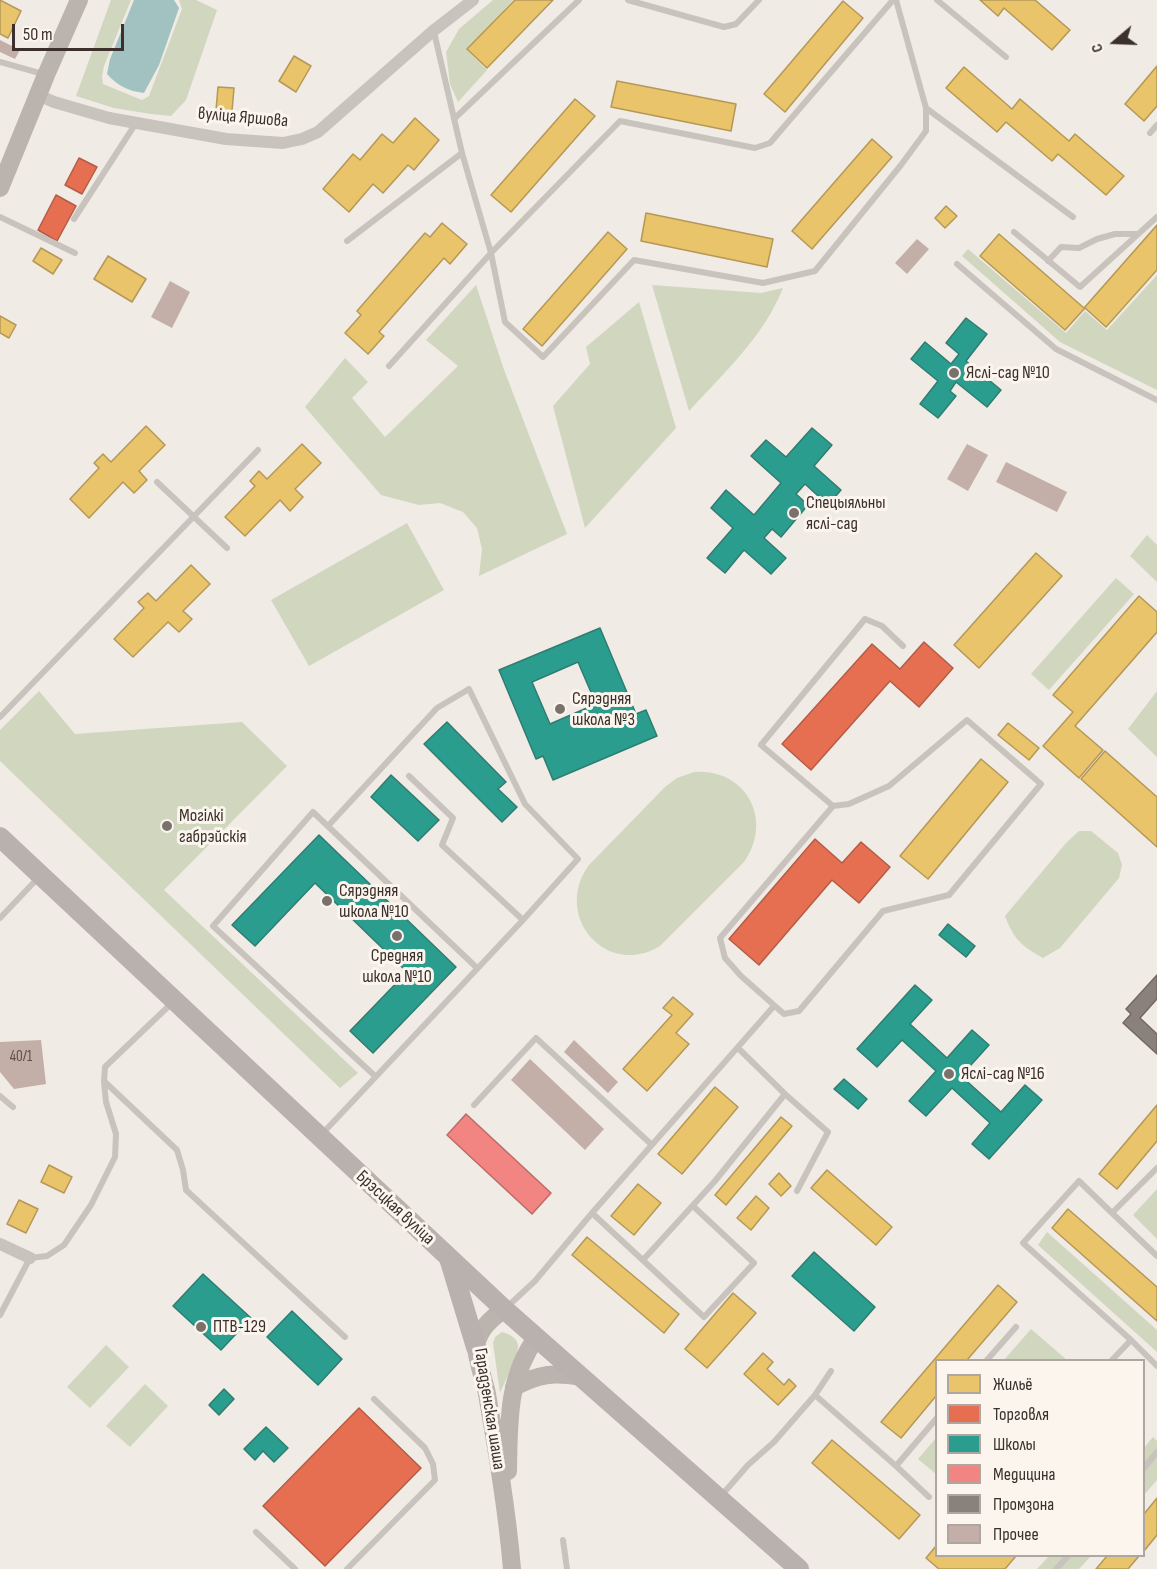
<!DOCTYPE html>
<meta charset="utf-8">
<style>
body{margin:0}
#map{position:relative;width:1157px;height:1569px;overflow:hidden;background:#f0ebe5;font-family:"Sofia Sans Condensed",sans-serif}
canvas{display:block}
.legend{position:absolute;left:935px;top:1359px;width:210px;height:198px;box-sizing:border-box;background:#fbf5ee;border:2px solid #aea6a0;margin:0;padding:8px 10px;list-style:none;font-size:18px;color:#3b302b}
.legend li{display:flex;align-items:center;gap:12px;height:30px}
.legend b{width:30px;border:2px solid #aea6a0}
.north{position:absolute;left:1085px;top:12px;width:60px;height:60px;-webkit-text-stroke:4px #fbf5ee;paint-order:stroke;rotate:251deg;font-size:16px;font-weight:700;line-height:24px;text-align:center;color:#3b302b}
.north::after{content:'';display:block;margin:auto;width:21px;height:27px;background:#3b302b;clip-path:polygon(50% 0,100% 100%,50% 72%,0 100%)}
.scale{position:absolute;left:12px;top:24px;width:112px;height:27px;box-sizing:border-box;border:3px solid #3b302b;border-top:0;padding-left:8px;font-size:18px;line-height:21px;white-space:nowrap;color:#3b302b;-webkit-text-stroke:4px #fbf5ee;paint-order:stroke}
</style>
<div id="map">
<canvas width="1157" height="1569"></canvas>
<ul class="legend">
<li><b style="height:16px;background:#e9c46a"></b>Жильё</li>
<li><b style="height:16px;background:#e76f51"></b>Торговля</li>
<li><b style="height:16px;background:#2a9d8f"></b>Школы</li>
<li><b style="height:16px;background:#f28482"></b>Медицина</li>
<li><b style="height:16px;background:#8a817c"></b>Промзона</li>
<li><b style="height:16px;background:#c3afa7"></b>Прочее</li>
</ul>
<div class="north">С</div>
<div class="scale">50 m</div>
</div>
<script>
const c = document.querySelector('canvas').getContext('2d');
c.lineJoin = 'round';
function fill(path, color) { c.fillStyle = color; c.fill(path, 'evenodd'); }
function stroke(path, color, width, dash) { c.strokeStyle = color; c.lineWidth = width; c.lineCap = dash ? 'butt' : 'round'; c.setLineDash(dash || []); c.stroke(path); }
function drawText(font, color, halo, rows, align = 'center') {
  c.font = font + ' "Sofia Sans Condensed",sans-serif'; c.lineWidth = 6; c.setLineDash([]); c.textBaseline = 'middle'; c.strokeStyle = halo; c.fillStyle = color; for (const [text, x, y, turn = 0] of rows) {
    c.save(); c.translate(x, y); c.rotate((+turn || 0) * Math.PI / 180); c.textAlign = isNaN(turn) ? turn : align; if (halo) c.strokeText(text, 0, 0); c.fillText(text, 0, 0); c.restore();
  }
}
fill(new Path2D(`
 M111 0H131L104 66 102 76 103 84 142 100 149 96 182 9 179 0H196L217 10 186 100 171 116 151 114 114 108 76 96Z
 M493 0H513L467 50 487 70 458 102 450 84 446 52 459 29Z
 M968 249 1066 333 1085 311 1107 330 1157 275V390L1060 342 962 256Z
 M476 285 503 367 567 534 479 576 482 549 477 528 463 512 440 503 419 505 381 495 305 407 345 358 368 382 352 398 385 437 458 366 426 340Z
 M652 285 761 293 783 288C764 336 724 373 689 411Z
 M639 302 676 428 585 528 553 406 590 364 586 347Z
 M407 523 444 590 309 666 271 600Z
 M1147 535 1157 545V582L1130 556Z
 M1116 578 1134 594 1049 690 1031 674Z
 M39 691 75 734 242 722 287 766 164 890 358 1073 340 1088 0 761V730Z
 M1157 691V757L1128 729Z
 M694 772C746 768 774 820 744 862L660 946C606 979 552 915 589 865L665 787 677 778Z
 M1079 831H1091L1118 853 1122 865 1119 878 1060 948 1043 958C1022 946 1014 940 1005 916L1066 843Z
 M1157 1189V1239L1133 1215Z
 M1047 1232 1157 1330V1352L1038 1245Z
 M1031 1329 1067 1360H1004Z
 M502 1332C523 1338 520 1349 512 1366 508 1375 504 1384 500 1393L493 1343 495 1337Z
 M106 1345 129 1367 90 1408 67 1387Z
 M145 1384 168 1406 130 1447 106 1426Z
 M1153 1437 1157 1441V1480L1144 1495V1448Z
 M936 1438V1474L918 1459Z
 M1049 1556H1091L1079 1569H1037Z`), '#d1d6bf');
fill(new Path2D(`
 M134 0H174L179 8 159 65 144 93C128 91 118 86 107 74L110 59Z`), '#a1c2c1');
const homes = new Path2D(`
 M0 0 21 11 8 38 0 34Z
 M515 0H553L487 68 467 49Z
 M980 0H1035L1070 30 1052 50 1004 8 998 16Z
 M843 1 863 18 785 112 764 94Z
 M294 56 311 66 296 92 279 81Z
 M1157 66V106L1144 121 1125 104Z
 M964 67 1012 109 1020 99 1069 141 1075 134 1124 176 1106 195 1058 154 1052 161 1006 122 997 132 946 88Z
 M617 81 736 104 731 131 611 107Z
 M218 87 234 88 232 111 216 110Z
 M575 99 595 116 511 212 491 195Z
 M415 118 439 140 414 170 408 165 383 193 373 184 349 212 323 189 353 154 360 160 382 134 393 143Z
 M872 139 892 157 812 249 792 231Z
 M946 206 957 216 945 228 935 218Z
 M646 213 773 239 767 267 641 241Z
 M442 223 467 244 450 264 444 258 379 332 384 336 368 354 345 333 361 315 357 311 425 233 430 237Z
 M1157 225V270L1106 327 1085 308 1065 330 980 256 999 234 1084 308Z
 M608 232 627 249 542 346 523 329Z
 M41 248 62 260 53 274 33 261Z
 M108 256 146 279 132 302 94 279Z
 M0 316 16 325 9 338 0 333Z
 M146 426 165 445 139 471 147 480 134 493 123 482 89 518 70 499 99 468 94 463 103 454 111 462Z
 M302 444 321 463 295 489 303 497 290 511 280 500 245 536 225 517 255 486 250 481 259 471 267 479Z
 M1036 553 1062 576 979 668 954 645Z
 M191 565 210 584 183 611 192 619 179 632 168 622 133 657 114 639 144 608 138 602 148 593 156 601Z
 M1139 596 1157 612V632L1075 726 1103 750 1079 778 1043 746 1073 712 1053 695Z
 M1008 723 1039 748 1029 760 998 735Z
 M1105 751 1157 797V847L1081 779Z
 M981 759 1008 782 928 879 900 856Z
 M673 997 693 1014 676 1033 689 1044 647 1091 623 1069 672 1015 663 1008Z
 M715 1087 738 1107 682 1174 658 1154Z
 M1157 1105V1141L1117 1189 1099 1174Z
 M781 1117 792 1126 726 1205 715 1195Z
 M49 1165 72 1177 64 1193 41 1182Z
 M827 1170 892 1227 876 1245 811 1188Z
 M779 1173 791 1186 781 1196 769 1184Z
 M638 1184 661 1203 634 1235 611 1216Z
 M756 1196 769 1208 751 1230 737 1218Z
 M19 1200 38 1209 26 1233 7 1224Z
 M1068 1209 1157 1287V1321L1052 1228Z
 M587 1237 679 1314 664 1333 572 1255Z
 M998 1285 1017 1302 967 1360H936V1396L901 1438 881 1422Z
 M733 1293 756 1313 707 1368 685 1349Z
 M763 1353 773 1362 767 1369 784 1385 789 1379 796 1386 778 1405 744 1374Z
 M832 1440 920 1515 899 1539 812 1463Z
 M1157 1498V1535L1144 1551V1514Z
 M936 1546V1556H1016L1005 1569H939L926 1558Z
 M1107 1556H1139L1128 1569H1096Z`);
fill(homes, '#e9c46a');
stroke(homes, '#b59857', 1.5);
const shops = new Path2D(`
 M79 158 97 167 82 194 65 185Z
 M56 195 76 206 57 241 38 230Z
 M924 642 953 668 919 707 890 681 811 770 782 744 872 644 900 669Z
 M815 839 842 863 861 842 890 867 859 903 832 880 759 965 729 939Z
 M359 1408 421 1468 325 1566 263 1506Z`);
fill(shops, '#e76f51');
stroke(shops, '#b35c46', 1.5);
const schools = new Path2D(`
 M966 318 987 334 966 361 1001 390 987 407 956 382 950 391 956 396 938 418 920 404 938 381 911 359 925 342 951 364 959 354 946 343Z
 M812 428 832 445 814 466 841 490 828 505 805 484 796 494 808 505 781 537 772 529 764 538 786 558 771 574 744 550 725 573 707 558 733 528 711 508 726 490 754 515 781 483 751 456 766 440 786 457Z
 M600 628 636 714 646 710 657 736 553 780 543 756 536 759 499 670ZM578 662 596 704 550 724 532 682Z
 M447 722 506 782 498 789 517 807 502 822 424 744Z
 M391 775 439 820 418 841 371 797Z
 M319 835 456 967 373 1053 350 1031 407 972 315 883 255 946 232 925Z
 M948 924 975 946 966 957 939 935Z
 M915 985 932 1000 910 1024 947 1058 972 1030 989 1045 961 1076 1001 1112 1025 1085 1042 1100 989 1159 972 1144 990 1123 952 1088 926 1116 909 1101 936 1071 902 1040 877 1067 857 1049Z
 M844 1079 867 1099 858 1109 834 1089Z
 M814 1252 875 1307 854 1331 792 1276Z
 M203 1274 251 1318 221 1350 173 1306Z
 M292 1311 342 1359 318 1385 267 1337Z
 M224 1389 234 1399 219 1415 209 1405Z
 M266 1427 288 1448 274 1462 263 1451 255 1460 244 1449Z`);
fill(schools, '#2a9d8f');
stroke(schools, '#2f7c71', 1.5);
const health = new Path2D(`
 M466 1114 551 1193 532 1214 447 1135Z`);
fill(health, '#f28482');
stroke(health, '#bb6b68', 1.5);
const industry = new Path2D(`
 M1157 975V999L1140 1018 1157 1034V1054L1123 1023 1131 1014 1126 1009Z`);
fill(industry, '#8a817c');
stroke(industry, '#726964', 1.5);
fill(new Path2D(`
 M0 40 20 50 15 59 0 52Z
 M917 239 929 249 907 274 895 263Z
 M170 281 190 292 172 328 151 317Z
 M967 444 988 455 968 491 947 479Z
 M1006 462 1067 492 1057 512 996 482Z
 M41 1040 46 1084 14 1089 0 1072V1042Z
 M574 1040 618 1082 608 1093 564 1052Z
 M530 1059 604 1129 585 1150 511 1080Z`), '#c3afa7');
stroke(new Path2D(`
 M628 0 724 27 736 24 759 0
 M937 0 1006 57
 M434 32 462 153 491 253 505 322 543 357 634 260 763 283 815 271 901 165 926 131V108L896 0
 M0 62 43 74
 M926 108 1073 217
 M454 119 579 0
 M1150 133 1157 125
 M0 217 75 253
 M74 219 136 123
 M1014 232 1080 287 1157 217
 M347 241 462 153
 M1048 261 1061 247 1079 248 1097 239 1115 234H1138
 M957 264 1056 349 1157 400
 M389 366 491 253 620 121 755 148 770 143 893 0
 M157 482 227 548
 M0 717 258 450
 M409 776 453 818 442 845 523 920
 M833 806 849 804 889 786 967 720 1041 784 949 895 883 911 799 1011 784 1014 741 976 725 958 720 938 833 806 761 745 865 619 882 626 903 646
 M0 918 38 878
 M738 1048 785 1094 828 1132 797 1191
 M375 1076 213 926 313 812 477 968
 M105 1082 177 1150 183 1170 186 1190 345 1337
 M0 1096 13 1107
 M474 1105 536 1038 652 1145
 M322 1134 523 920 578 859 525 804 469 689 437 708 328 826
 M1157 1168 1112 1213 1079 1181 1023 1243 1131 1340 1157 1366
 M592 1213 704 1317 754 1263 693 1206
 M1112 1213 1157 1256
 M643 1260 715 1181 785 1094
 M507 1307 535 1281 592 1213 774 1006
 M0 1315 30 1258 47 1256 64 1245 91 1205 115 1157 116 1134 106 1102 104 1082 105 1067 173 1002
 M987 1360 1016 1327
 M1112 1360 1131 1340
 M815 1395 896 1466 936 1419
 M896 1466 929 1497
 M1144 1468 1157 1452
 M721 1496 748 1465 774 1442 815 1395 831 1371
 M256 1532 295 1569
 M563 1540 567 1569
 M347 1569 435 1480 433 1464 425 1448 374 1399
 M1056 1569 1068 1556`), '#c9c3be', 6);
stroke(new Path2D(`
 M38 95 54 102 109 118 226 139 283 143 302 139 318 132 433 31 473 0
 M0 1244 30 1258`), '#c9c3be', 12);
stroke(new Path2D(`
 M0 188 46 75 79 0
 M504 1309C491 1319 480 1328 476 1345 475 1354 485 1383 487 1394 497 1452 507 1510 512 1569
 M514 1387C539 1374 553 1372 581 1377
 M508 1471C509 1423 507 1379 536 1338`), '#bab3ae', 18);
stroke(new Path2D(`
 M0 837 504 1309 799 1569
 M449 1258 476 1347`), '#b8b1ad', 20);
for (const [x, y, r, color] of [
 [954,373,6,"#7a716c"],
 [794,513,6,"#7a716c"],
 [560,709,6,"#7a716c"],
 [167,826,6,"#7a716c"],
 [327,901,6,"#7a716c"],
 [397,936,6,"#7a716c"],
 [949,1074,6,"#7a716c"],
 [201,1327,6,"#7a716c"]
]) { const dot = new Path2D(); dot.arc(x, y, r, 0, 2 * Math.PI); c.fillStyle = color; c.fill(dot); stroke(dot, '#fbf5ee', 2); }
drawText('15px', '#5d504a', null, [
 ["40/1",21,1057]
]);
drawText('18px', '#3b302b', '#fbf5ee', [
 ["вуліца Яршова",243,118,5],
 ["Брэсцкая вуліца",395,1208,43],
 ["Гарадзенская шаша",489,1409,81]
]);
drawText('18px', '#3b302b', '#fbf5ee', [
 ["Яслі-сад №10",966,373],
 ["Спецыяльны",806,503],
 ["яслі-сад",806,524],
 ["Сярэдняя",572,699],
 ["школа №3",572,720],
 ["Могілкі",179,816],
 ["габрэйскія",179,837],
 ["Сярэдняя",339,891],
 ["школа №10",339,912],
 ["Средняя",397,956,"center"],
 ["школа №10",397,977,"center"],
 ["Яслі-сад №16",961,1074],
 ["ПТВ-129",213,1327]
], 'left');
</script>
